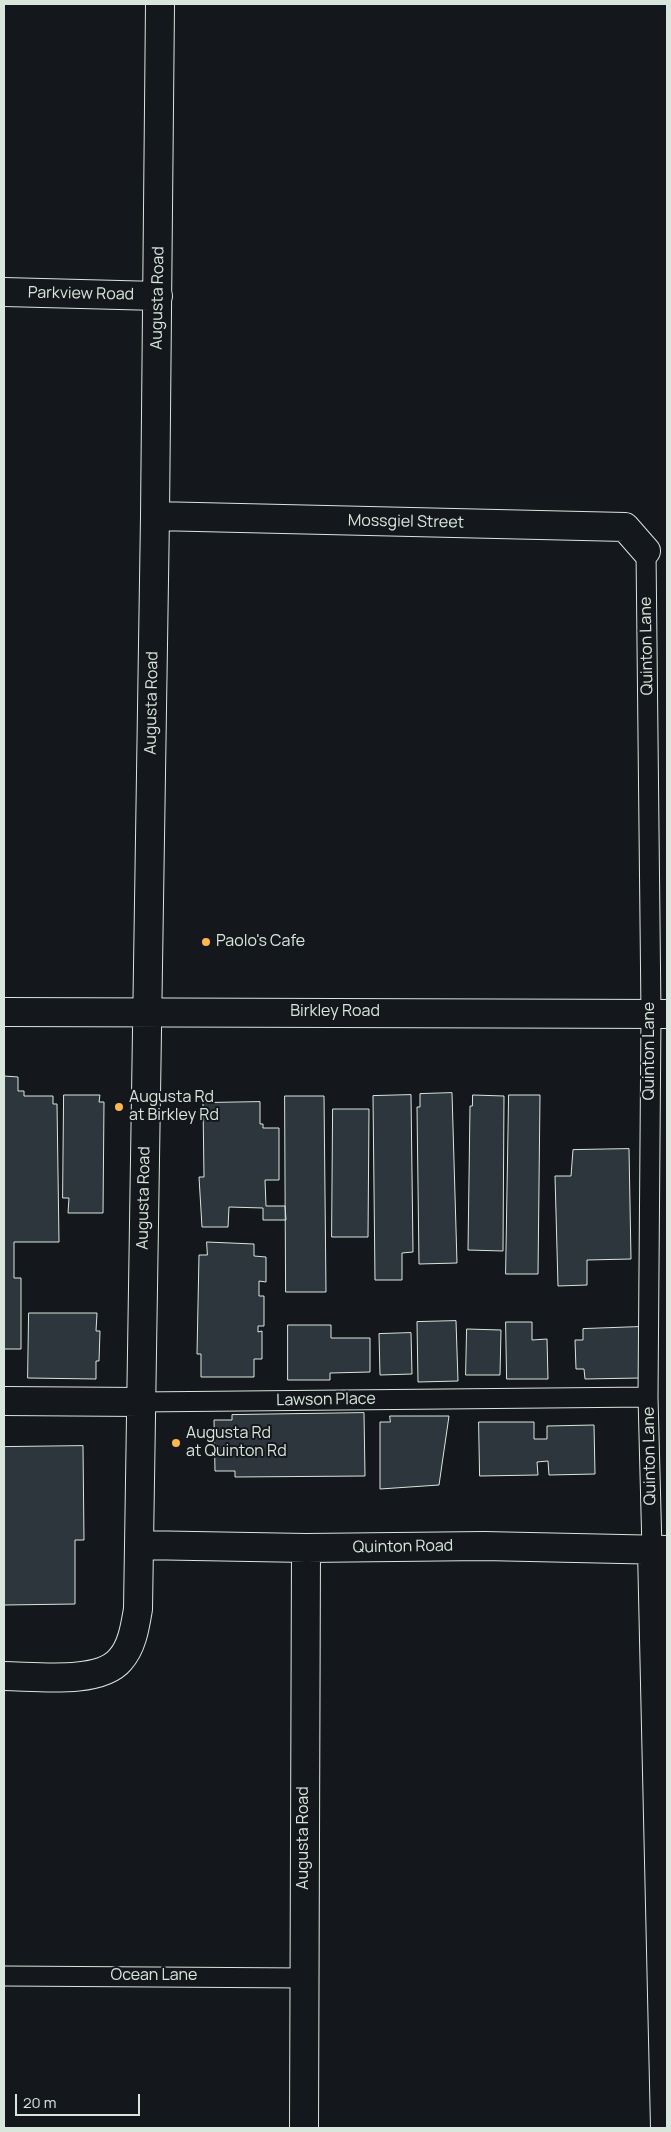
<!DOCTYPE html>
<style>
body{margin:0}
#map{position:relative;width:671px;height:2132px;overflow:hidden;background:#14181c;font-family:Manrope,sans-serif}
canvas{display:block}
.frame{position:absolute;inset:0;border:5px solid #d8e6dc;pointer-events:none}
.scale{position:absolute;left:15px;top:2094px;width:125px;height:22px;box-sizing:border-box;border:2px solid #d8e6dc;border-top:0;padding-left:6px;font-size:15px;line-height:18px;white-space:nowrap;color:#d8e6dc;-webkit-text-stroke:4px #14181c;paint-order:stroke}
</style>
<div id="map">
<canvas width="671" height="2132"></canvas>
<div class="frame"></div>
<div class="scale">20 m</div>
</div>
<script>
const c = document.querySelector('canvas').getContext('2d');
c.lineJoin = 'round';
function fill(path, color) { c.fillStyle = color; c.fill(path, 'evenodd'); }
function stroke(path, color, width, dash) { c.strokeStyle = color; c.lineWidth = width; c.lineCap = dash ? 'butt' : 'round'; c.setLineDash(dash || []); c.stroke(path); }
function drawText(font, color, halo, rows, align = 'center') {
  c.font = font + ' Manrope,sans-serif'; c.lineWidth = 4; c.setLineDash([]); c.textBaseline = 'middle'; c.strokeStyle = halo; c.fillStyle = color; for (const [text, x, y, turn = 0] of rows) {
    c.save(); c.translate(x, y); c.rotate((+turn || 0) * Math.PI / 180); c.textAlign = isNaN(turn) ? turn : align; if (halo) c.strokeText(text, 0, 0); c.fillText(text, 0, 0); c.restore();
  }
}
const building = new Path2D(`
 M4 1076 18 1077V1091H24V1096H53V1104H57L59 1242H14V1278H21V1349H4Z
 M452 1093 457 1263 419 1264 417 1107H420V1094Z
 M64 1095H100L99 1102H104L103 1213H68L69 1198H63Z
 M411 1095 413 1252 402 1253V1280H375L373 1096Z
 M473 1095 504 1096 503 1251 468 1250 470 1106H472Z
 M509 1095H540L538 1274H506Z
 M285 1096H324L326 1292H286Z
 M260 1102V1124H263V1128H279V1180H265L266 1206H285L286 1220H263V1208L229 1207 228 1227H202L199 1177H204L203 1103Z
 M333 1109H369L368 1237H332Z
 M629 1149 631 1259 587 1260V1285L558 1286 555 1176H571L573 1150Z
 M207 1242 254 1244V1256L266 1257V1282L259 1281V1296H264V1326H258V1332L262 1331V1359H254V1377H201V1354H197L199 1255H207Z
 M29 1313H97L96 1331H100L99 1361H96V1379L28 1378Z
 M456 1321 458 1381 418 1382 417 1322Z
 M506 1322H532V1340L547 1339 548 1379H507Z
 M288 1325H331V1338H370V1372L330 1373V1380H288Z
 M639 1327 640 1378 585 1379 584 1369H576L575 1340H583V1329Z
 M467 1329 501 1330 500 1375H466Z
 M411 1333 412 1374 380 1375 379 1334Z
 M364 1413 365 1476 235 1477V1471H215L214 1420H232V1415Z
 M390 1416H449L439 1485 380 1489V1422H390Z
 M479 1422H534V1439H547V1426L594 1425 595 1474 549 1475 548 1461 537 1462 538 1475 480 1476Z
 M83 1446 84 1540H75V1604L4 1605V1447Z`);
fill(building, '#2c363c');
stroke(building, '#d8e6dc', 1);
const lane = new Path2D(`
 M646 551 651 1014 648 1397 652 1550
 M140 1402 648 1397
 M4 1976 304 1978`);
const street = new Path2D(`
 M4 292 158 296
 M155 516 625 527 646 551
 M4 1012 667 1014
 M4 1401 140 1402
 M139 1545 306 1548 484 1546 667 1550
 M652 1550 665 2128
 M4 1676C34 1676 99 1685 120 1660 132 1647 135 1627 138 1609L155 516 160 4
 M304 2128 306 1548`);
stroke(lane, '#d8e6dc', 21);
stroke(street, '#d8e6dc', 30);
stroke(lane, '#14181c', 19);
stroke(street, '#14181c', 28);
for (const [x, y, r, color] of [
 [206,942,5,"#ffb74d"],
 [119,1107,5,"#ffb74d"],
 [176,1443,5,"#ffb74d"]
]) { const dot = new Path2D(); dot.arc(x, y, r, 0, 2 * Math.PI); c.fillStyle = color; c.fill(dot); stroke(dot, '#14181c', 2); }
drawText('16px', '#d8e6dc', '#14181c', [
 ["Parkview Road",81,294,1],
 ["Augusta Road",158,298,-89],
 ["Mossgiel Street",406,522,1],
 ["Quinton Lane",647,646,-91],
 ["Augusta Road",152,703,-89],
 ["Birkley Road",335,1012],
 ["Quinton Lane",650,1051,-90],
 ["Augusta Road",144,1198,-89],
 ["Lawson Place",326,1400,-1],
 ["Quinton Lane",650,1456,-91],
 ["Quinton Road",403,1547,-1],
 ["Augusta Road",304,1838,-90],
 ["Ocean Lane",154,1976]
]);
drawText('16px', '#d8e6dc', '#14181c', [
 ["Paolo's Cafe",216,942],
 ["Augusta Rd",129,1098],
 ["at Birkley Rd",129,1116],
 ["Augusta Rd",186,1434],
 ["at Quinton Rd",186,1452]
], 'left');
</script>
